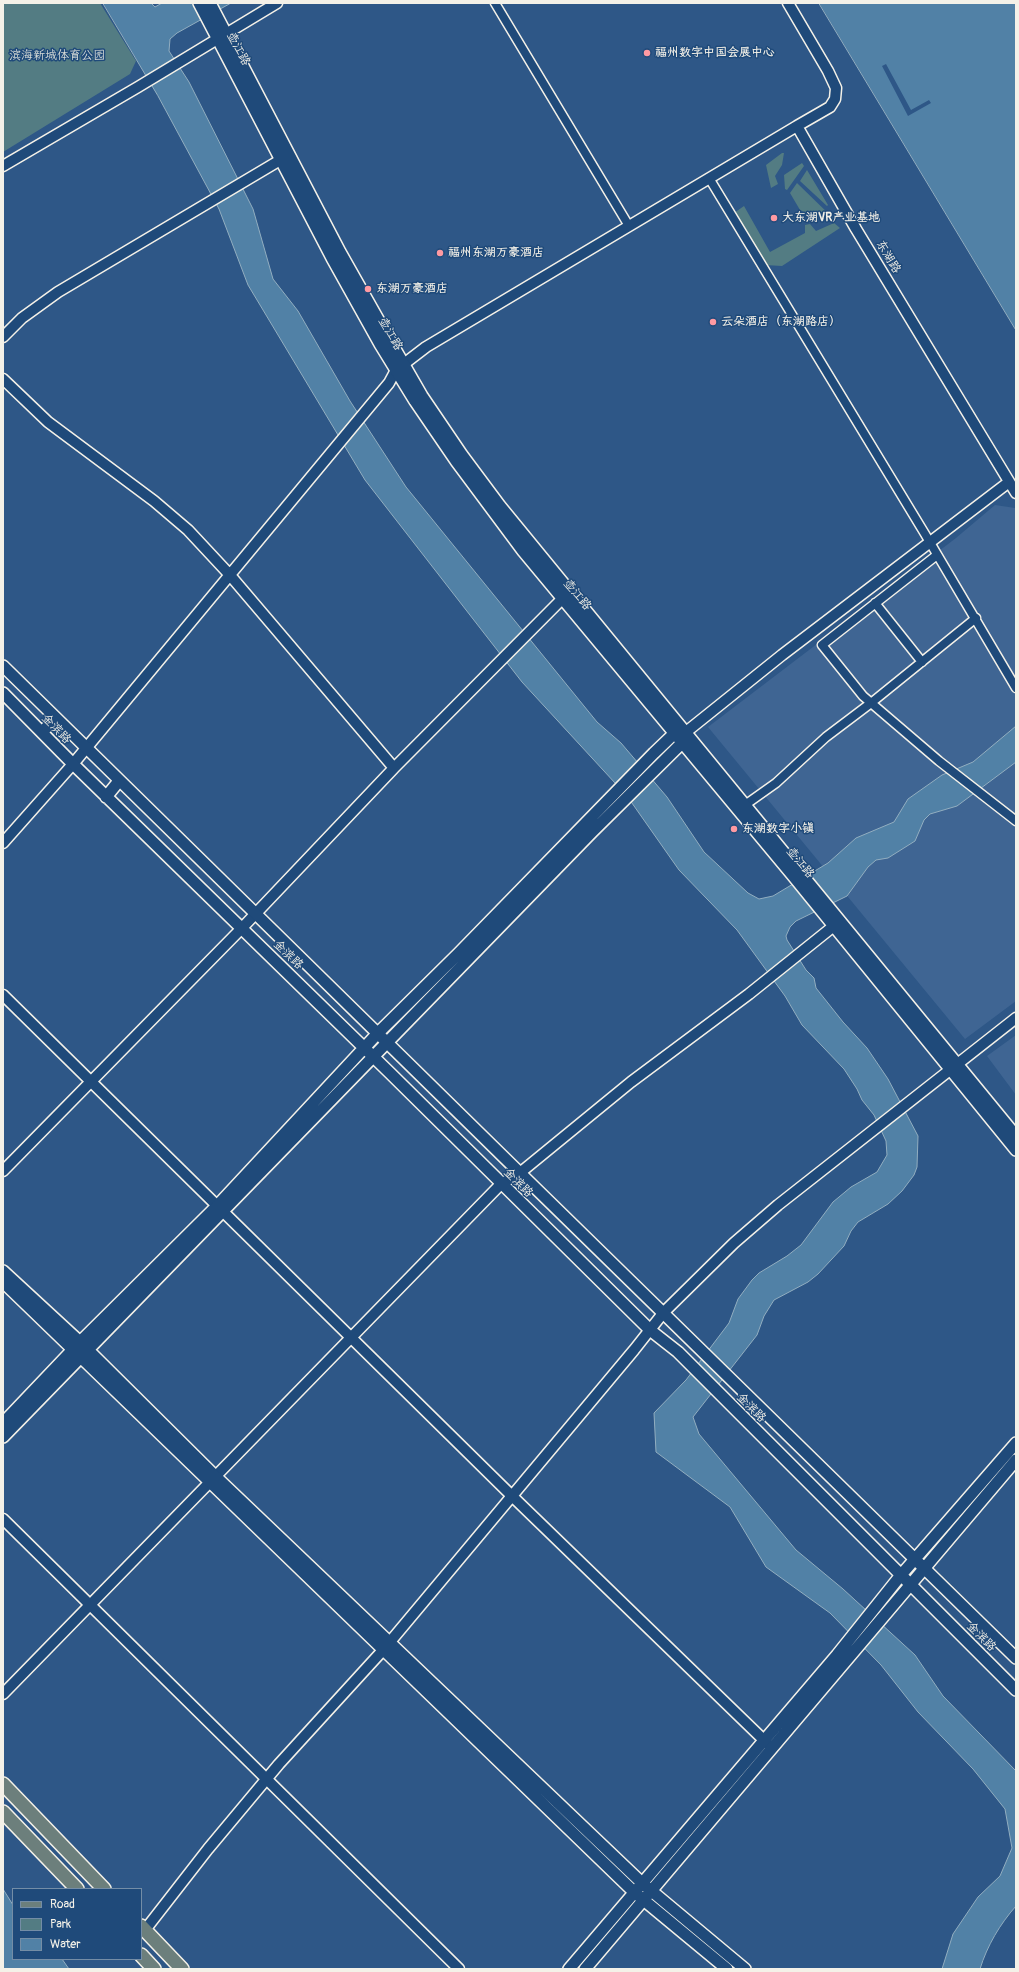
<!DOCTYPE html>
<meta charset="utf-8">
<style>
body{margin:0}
#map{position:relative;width:1019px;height:1972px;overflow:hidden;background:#2e5787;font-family:Pangolin,sans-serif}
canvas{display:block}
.frame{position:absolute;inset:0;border:4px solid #f4f1e8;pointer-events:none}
.legend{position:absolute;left:12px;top:1888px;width:130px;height:72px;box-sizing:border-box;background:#1f4a7a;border:1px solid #748da6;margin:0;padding:5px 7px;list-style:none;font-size:12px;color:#f4f1e8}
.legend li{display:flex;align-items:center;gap:8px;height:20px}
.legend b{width:20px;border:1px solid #748da6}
</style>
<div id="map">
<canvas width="1019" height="1972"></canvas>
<div class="frame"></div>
<ul class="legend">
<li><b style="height:5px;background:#6c7f7c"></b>Road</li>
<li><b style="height:11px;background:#537c83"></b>Park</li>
<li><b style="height:11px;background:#5181a6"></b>Water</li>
</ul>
</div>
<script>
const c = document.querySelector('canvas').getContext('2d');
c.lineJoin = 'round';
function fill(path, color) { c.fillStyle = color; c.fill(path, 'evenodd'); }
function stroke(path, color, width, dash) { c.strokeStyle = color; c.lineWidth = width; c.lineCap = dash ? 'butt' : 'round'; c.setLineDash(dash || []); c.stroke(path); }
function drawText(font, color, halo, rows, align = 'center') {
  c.font = font + ' Pangolin,"LXGW WenKai TC",sans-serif'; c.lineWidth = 3; c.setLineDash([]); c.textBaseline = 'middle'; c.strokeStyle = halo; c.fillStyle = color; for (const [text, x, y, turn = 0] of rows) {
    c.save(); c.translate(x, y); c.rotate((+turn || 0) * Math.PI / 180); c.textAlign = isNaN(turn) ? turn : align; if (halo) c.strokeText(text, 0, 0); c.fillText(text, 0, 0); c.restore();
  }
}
fill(new Path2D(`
 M995 505 1015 508 1016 511V1001L965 1039 708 727 956 538Z
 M1016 1035V1095L987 1056Z`), '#3f6593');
fill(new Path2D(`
 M3 3H100L136 61 130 74 3 152Z
 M782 153H784L782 165 775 176 778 184 771 188 766 165Z
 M802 163 804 166 787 190 785 189 784 175Z
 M807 170 828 205 827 206 800 181Z
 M797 183 835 220 832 222 821 215 814 217 800 210 790 193Z
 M744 206 770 252 805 233V225L810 224 816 231 834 223 840 228 782 266 765 265 734 213Z`), '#537c83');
const water = new Path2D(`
 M103 3H151L155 7 162 3H231L177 33 170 39 169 51 189 82 253 209 273 279 298 311 350 401 406 487 597 722 621 743 667 797 704 852 748 893 759 899 773 896 828 863 856 838 894 822 908 799 942 775 973 762 1016 726V762L957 806 930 814 924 820 915 841 888 858 876 860 868 867 847 896 796 921 790 927 786 936 787 940 806 970 814 978 816 988 843 1022 867 1048 888 1079 918 1136 917 1167 914 1175 902 1191 888 1204 858 1222 851 1231 844 1246 818 1274 808 1282 774 1300 764 1316 757 1335 693 1417 699 1434 796 1550 843 1589 915 1655 943 1696 1016 1771V1906C1000 1924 987 1946 980 1969H942L953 1934 978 1897 1000 1876 1012 1848 1005 1809 973 1769 918 1712 881 1665 830 1613 766 1567 730 1507 656 1452 654 1413 686 1380 729 1323 738 1299 752 1280 759 1273 787 1256 801 1245 833 1202 851 1187 877 1172 887 1155 886 1141 874 1115 862 1100 857 1089 844 1069 802 1025 785 996 737 930 679 870 627 796 522 682 365 480 248 285 219 209 158 96Z
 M819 3H1016V330Z
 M3 1889 13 1905V1959H62L69 1969H3Z`);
fill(water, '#5181a6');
stroke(water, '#92aec0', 1);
fill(new Path2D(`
 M886 64 911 110 929 100 931 103 908 116 882 66Z`), '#2e5787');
const minor = new Path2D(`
 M495 3 629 226
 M709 178 925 534 1016 688
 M937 555 822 645 863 696 939 761 1016 821
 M875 603 922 662
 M745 805 776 783 826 737 871 703 976 618`);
const tertiary = new Path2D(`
 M788 3 828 71 836 88 835 99 830 107 797 126 856 229 1016 493
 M3 166 138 87 277 3
 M3 337 22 318 58 292 287 156
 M3 379 48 422 154 501 188 530 229 574 394 768
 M686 732 782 655 1009 482
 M3 843 73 764 389 383 396 370 426 347 797 126
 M3 995 512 1496 770 1746
 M3 1171 242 928 394 768 568 593
 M3 1519 459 1969
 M3 1694 501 1184 521 1172 631 1082 749 994 840 921
 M145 1930 208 1849 279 1764 384 1649 634 1350 664 1312 734 1243 778 1205 1016 1018`);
const secondary = new Path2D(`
 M199 3 332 258 380 344 415 401 456 461 523 551 794 877 1016 1150
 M210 3 340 252 388 337 422 396 462 455 500 506 1016 1136
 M3 666C339 998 679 1327 1016 1658
 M3 693 73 764 390 1073 650 1330 678 1352 1016 1690
 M42 732 56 718
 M106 797 119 781
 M3 1271 80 1342 215 1476 642 1883 745 1969
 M3 1282 634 1892 727 1969
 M3 1423 80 1342 217 1206 378 1033 459 953 654 753 679 729
 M3 1437 592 832 687 738
 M569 1969 837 1655 901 1575 1016 1443
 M585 1969 1016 1460`);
const primary = new Path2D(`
 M3 1784 104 1889
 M3 1812 77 1889
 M141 1926 182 1969
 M141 1955 154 1969`);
stroke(minor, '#f4f1e8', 11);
stroke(tertiary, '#f4f1e8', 13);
stroke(secondary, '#f4f1e8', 14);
stroke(primary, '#f4f1e8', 16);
stroke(minor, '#1f4a7a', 8);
stroke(tertiary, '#1f4a7a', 10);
stroke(secondary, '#1f4a7a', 11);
stroke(primary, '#6c7f7c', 13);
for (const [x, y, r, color] of [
 [647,53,4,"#ff9aa2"],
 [774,218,4,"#ff9aa2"],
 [440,253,4,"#ff9aa2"],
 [368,289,4,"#ff9aa2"],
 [713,322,4,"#ff9aa2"],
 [734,829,4,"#ff9aa2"]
]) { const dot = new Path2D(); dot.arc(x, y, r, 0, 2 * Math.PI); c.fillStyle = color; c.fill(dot); stroke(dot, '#1f4a7a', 1.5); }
drawText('12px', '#f4f1e8', '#1f4a7a', [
 ["壶江路",238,49,62],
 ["东湖路",888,257,59],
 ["壶江路",390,334,60],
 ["壶江路",577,595,50],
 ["金滨路",56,729,46],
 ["壶江路",800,863,51],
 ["金滨路",288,955,44],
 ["金滨路",518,1183,45],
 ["金滨路",751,1408,45],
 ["金滨路",981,1637,45]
]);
drawText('bold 12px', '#f4f1e8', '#1f4a7a', [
 ["福州数字中国会展中心",655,53],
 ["大东湖VR产业基地",782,218],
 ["福州东湖万豪酒店",448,253],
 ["东湖万豪酒店",376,289],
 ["云朵酒店（东湖路店）",721,322],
 ["东湖数字小镇",742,829]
], 'left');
drawText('12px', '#dcdfd9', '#1f4a7a', [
 ["滨海新城体育公园",57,56]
]);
</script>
